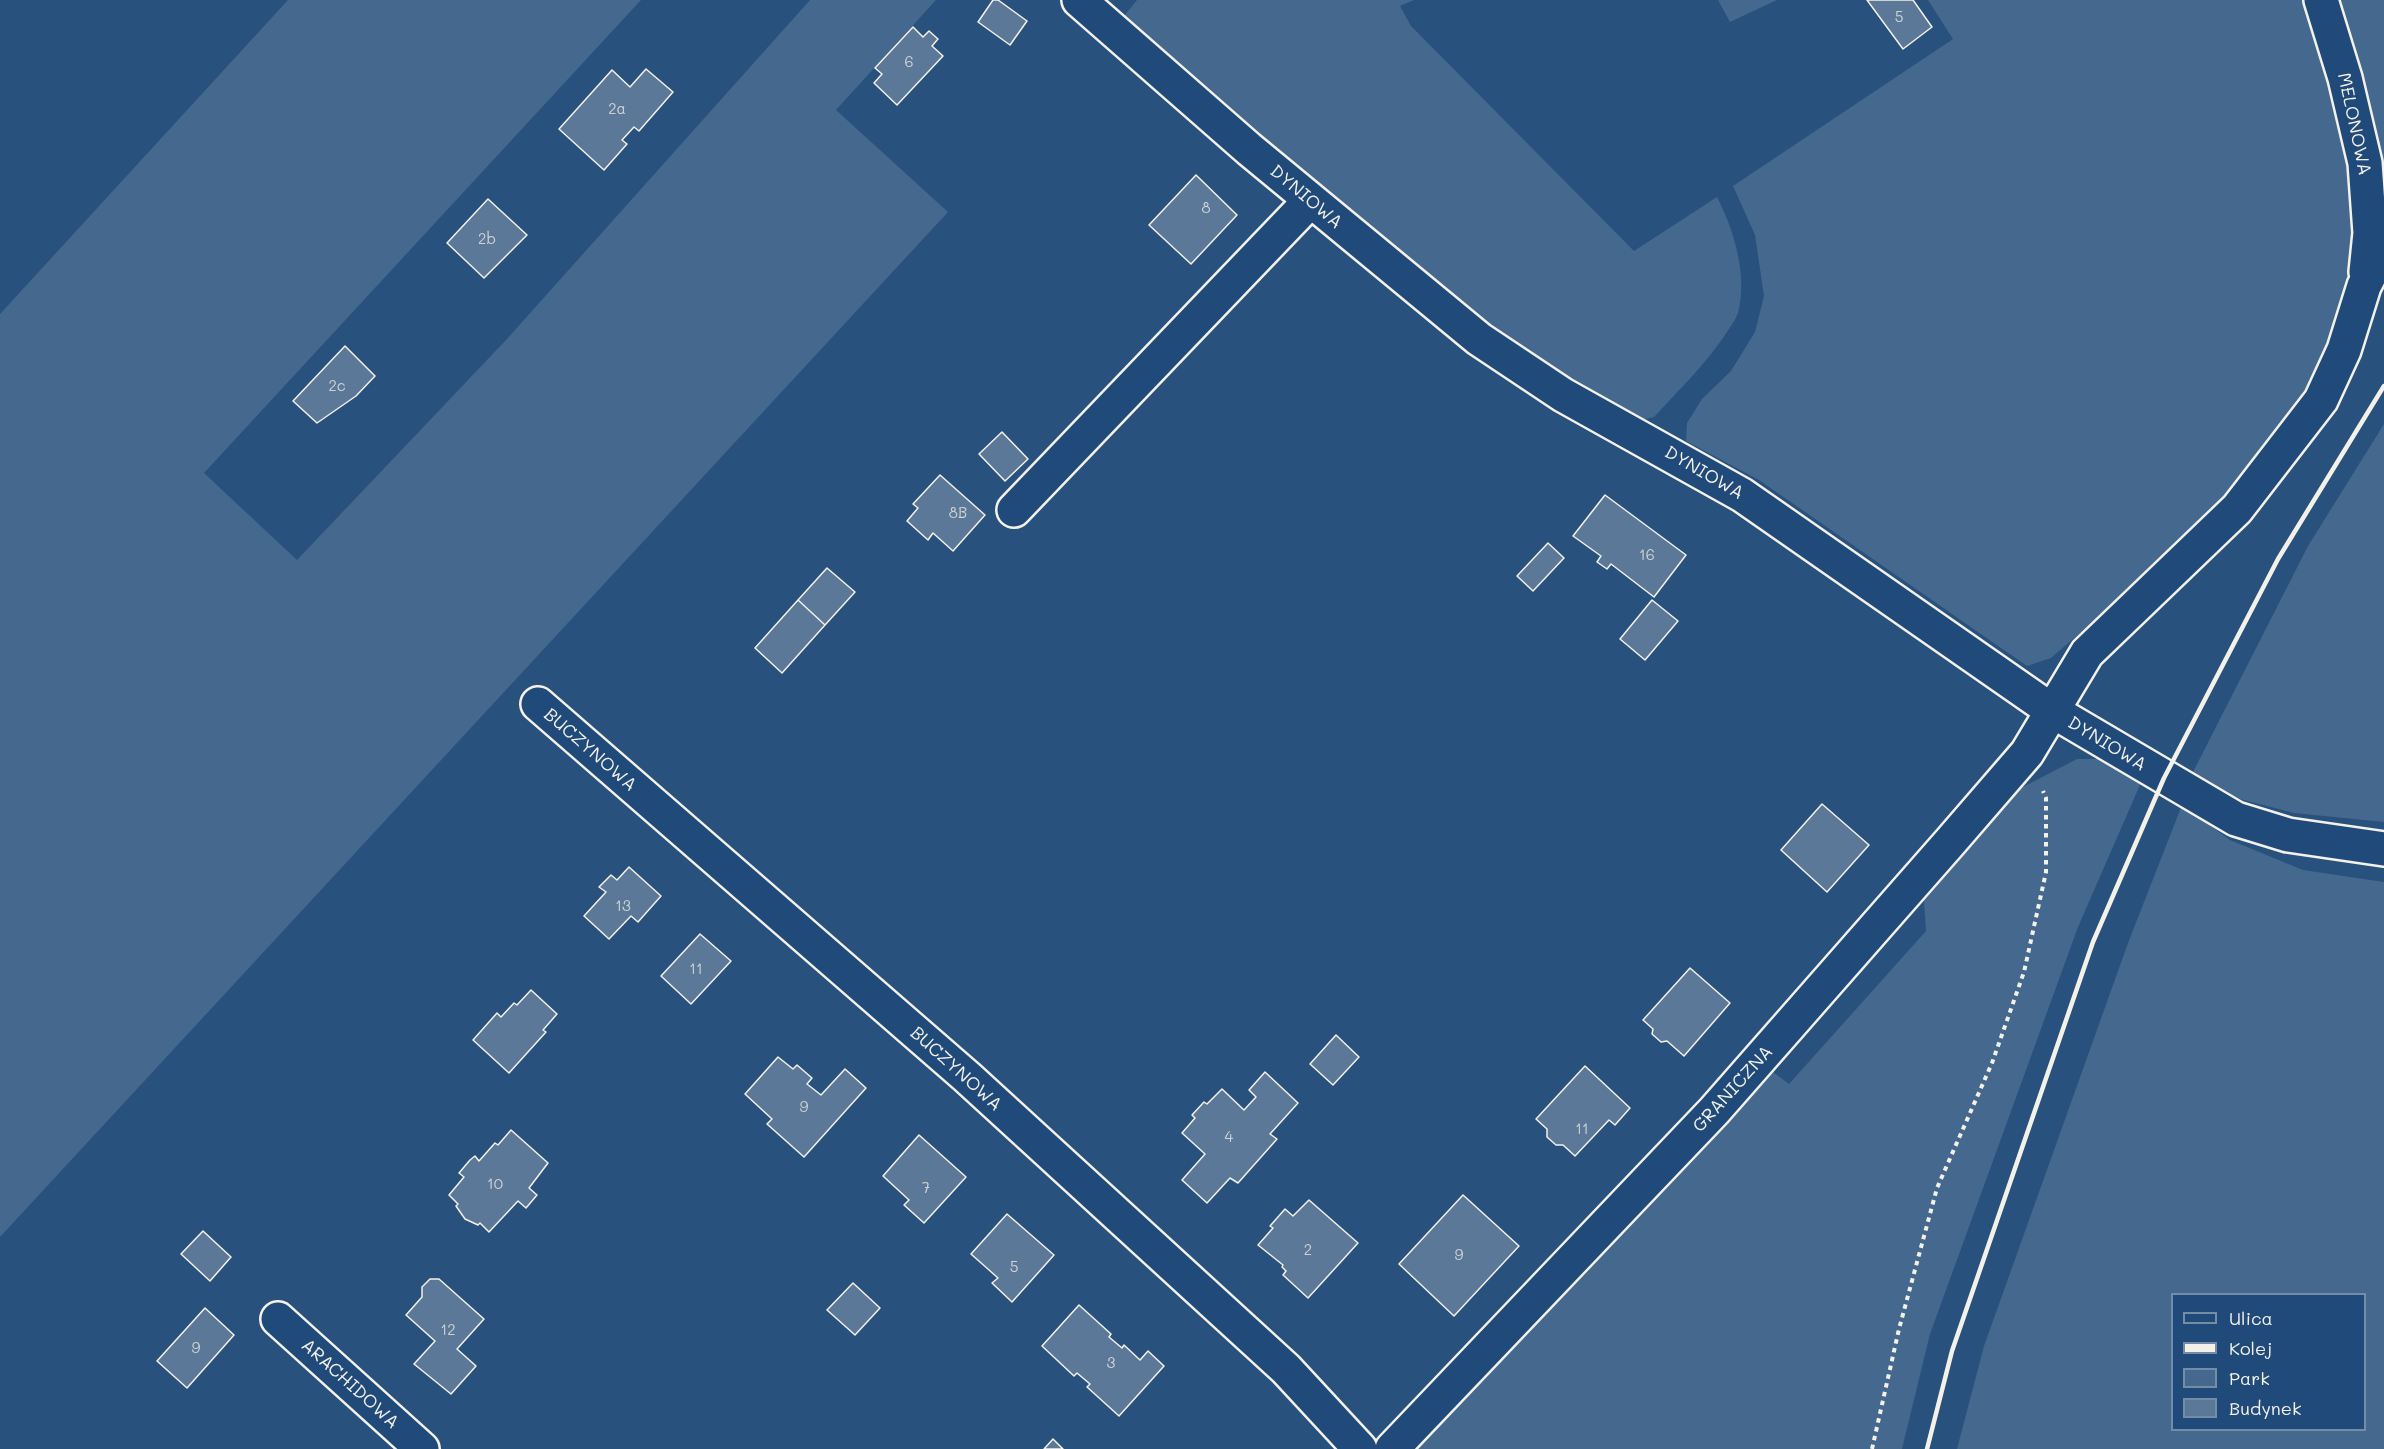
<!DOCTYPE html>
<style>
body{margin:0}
#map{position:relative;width:2384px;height:1449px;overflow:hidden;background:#28517e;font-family:Mali,sans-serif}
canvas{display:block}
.legend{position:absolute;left:2171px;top:1293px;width:195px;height:138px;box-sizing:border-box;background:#1f4a7a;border:2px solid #748da6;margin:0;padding:8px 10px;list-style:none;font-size:18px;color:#f4f1e8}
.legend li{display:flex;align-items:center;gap:12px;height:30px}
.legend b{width:30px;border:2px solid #748da6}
</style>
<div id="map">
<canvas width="2384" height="1449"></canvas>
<ul class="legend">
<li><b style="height:8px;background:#1f4a7a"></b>Ulica</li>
<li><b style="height:8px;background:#f4f1e8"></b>Kolej</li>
<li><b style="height:16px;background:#45688e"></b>Park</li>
<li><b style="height:16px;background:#5b7899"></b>Budynek</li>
</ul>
</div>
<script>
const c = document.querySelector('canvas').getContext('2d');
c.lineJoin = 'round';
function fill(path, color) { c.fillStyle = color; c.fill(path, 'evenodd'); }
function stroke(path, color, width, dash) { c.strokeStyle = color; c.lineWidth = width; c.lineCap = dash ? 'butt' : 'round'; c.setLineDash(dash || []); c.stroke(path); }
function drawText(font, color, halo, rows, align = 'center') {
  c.font = font + ' Mali,sans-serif'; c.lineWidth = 5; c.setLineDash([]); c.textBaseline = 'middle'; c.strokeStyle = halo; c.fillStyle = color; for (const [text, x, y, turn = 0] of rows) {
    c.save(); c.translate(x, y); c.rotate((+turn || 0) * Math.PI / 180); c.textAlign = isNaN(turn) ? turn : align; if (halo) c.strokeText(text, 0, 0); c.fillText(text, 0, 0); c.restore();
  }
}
fill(new Path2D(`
 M288 0H641L204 473 297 560 506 340 810 0H936L836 110 948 212 0 1237V314Z
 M1137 0H1414L1400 6 1411 26 1634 251 1717 197C1734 230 1748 276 1738 313 1736 319 1732 324 1729 329 1708 362 1680 389 1654 417L1641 420 1564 377 1497 333 1261 137 1124 16Z
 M1718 0H1777L1730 22Z
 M1928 0H2312L2356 164V284L2312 396 2230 503 2051 658 2027 666 1759 480 1686 441 1687 423 1702 399 1731 371 1755 332 1764 296 1755 235 1733 186 1953 39Z
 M2330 0H2384V225Z
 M2384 424V822L2294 813 2240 799 2192 774 2308 546Z
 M2077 759H2116L2143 778 2078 927 1930 1334 1902 1449H1413L1773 1072 1789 1084 1926 931 1924 901 2019 789Z
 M2182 805 2230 840 2303 870 2384 882V1449H1957L1984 1346 2128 943ZM2172 1294H2364V1430H2172Z`), '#45688e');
const building = new Path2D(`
 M993 0H998L1027 21 1010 45 978 22Z
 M1867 0H1913L1932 27 1903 49Z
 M913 27 923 37 929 31 938 39 932 46 943 56 897 105 874 83 882 74 875 68Z
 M646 69 673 92 639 131 634 127 622 140 627 144 604 170 559 129 612 70 630 87Z
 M1196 175 1237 215 1191 264 1149 225Z
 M488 199 527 235 484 278 447 243Z
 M345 346 375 376 356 396 317 423 293 401Z
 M1002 432 1028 459 1005 481 979 454Z
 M940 475 985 515 953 551 933 533 928 540 907 521 918 508 913 504Z
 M1605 495 1686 555 1654 597 1611 564 1607 569 1597 562 1601 556 1573 536Z
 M1548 543 1564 558 1533 591 1517 576Z
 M827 568 855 592 825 625 798 600Z
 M798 600 825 625 782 673 755 648Z
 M1652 600 1678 621 1645 660 1620 639Z
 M1822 804 1869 845 1827 892 1781 850Z
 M629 867 661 896 638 922 631 916 609 939 584 916 606 892 599 887 611 875 617 880Z
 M700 934 731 961 691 1004 661 976Z
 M1690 968 1730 1003 1684 1056 1667 1041 1661 1042 1652 1034 1653 1029 1643 1020Z
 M531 990 557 1014 543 1030 546 1032 509 1073 473 1040 497 1013 501 1017 514 1003 517 1005Z
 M1336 1035 1359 1057 1333 1085 1310 1064Z
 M778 1057 793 1069 797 1065 812 1078 807 1084 821 1095 845 1069 866 1088 804 1157 767 1124 772 1119 745 1094Z
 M1585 1066 1630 1108 1615 1125 1609 1120 1575 1156 1563 1145H1556L1547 1137V1129L1536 1119Z
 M1265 1072 1298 1103 1270 1134 1277 1139 1238 1183 1230 1178 1207 1203 1182 1180 1205 1154 1182 1133 1195 1118 1192 1115 1204 1102 1207 1104 1222 1089 1244 1110 1256 1097 1249 1090Z
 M511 1130 548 1163 529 1188 537 1195 526 1208 518 1201 489 1232 480 1223 478 1225 465 1219 456 1206 458 1204 449 1195 464 1177 459 1173 470 1160 475 1156 479 1161 495 1143 498 1145Z
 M919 1135 966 1177 924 1223 904 1205 909 1200 883 1176Z
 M1463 1195 1519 1246 1454 1316 1399 1264Z
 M1309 1200 1358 1243 1308 1298 1283 1275 1286 1271 1282 1267 1283 1265 1258 1245 1273 1228 1270 1226 1285 1209 1293 1216Z
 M1007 1214 1054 1255 1012 1302 992 1283 998 1278 971 1254Z
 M203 1231 231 1257 210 1281 181 1254Z
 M430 1279H439L484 1319 457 1349 476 1366 451 1394 414 1364 435 1341 406 1315 422 1297V1287Z
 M853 1283 880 1308 855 1335 827 1310Z
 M1079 1305 1111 1334 1109 1337 1122 1348 1124 1345 1140 1360 1148 1351 1164 1366 1119 1416 1087 1387 1090 1384 1077 1373 1074 1376 1042 1346Z
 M205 1308 234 1335 187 1388 157 1361Z
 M1053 1439 1063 1449H1044Z`);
fill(building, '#5b7899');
stroke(building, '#f4f1e8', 1.5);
const minor = new Path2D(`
 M1079 0 1249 149 1479 339 1563 395 1742 495 2051 710 2236 819 2288 835 2384 849
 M2321 0 2345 78 2365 163 2370 233 2366 272
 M1014 510 1310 201
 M538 704 967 1077 1286 1369 1360 1449
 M278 1319 422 1449
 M1392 1449 1714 1111 1951 841 2027 753 2087 653 2237 509 2321 400 2344 350 2364 286 2384 247`);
stroke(minor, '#f4f1e8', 38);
stroke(new Path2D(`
 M1872 1449 1899 1329 1937 1188 1992 1063 2024 972 2046 872V798L2043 791`), '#f4f1e8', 4, [4.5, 4.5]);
stroke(minor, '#1f4a7a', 33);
stroke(new Path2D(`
 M1927 1449 1952 1351 2093 942 2164 778 2278 559 2384 386`), '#f4f1e8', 4.5);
drawText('15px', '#ced3d4', null, [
 ["5",1899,17],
 ["6",909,62],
 ["2a",617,109],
 ["8",1206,208],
 ["2b",487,239],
 ["2c",337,386],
 ["8B",958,513],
 ["16",1647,555],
 ["13",623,906],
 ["11",696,969],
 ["9",804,1107],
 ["11",1582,1129],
 ["4",1229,1137],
 ["10",495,1184],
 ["7",926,1188],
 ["2",1308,1250],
 ["9",1459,1255],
 ["5",1014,1267],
 ["12",448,1330],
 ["9",196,1348],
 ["3",1111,1363]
]);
drawText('18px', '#f4f1e8', '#1f4a7a', [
 ["MELONOWA",2354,124,78],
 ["DYNIOWA",1306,197,40],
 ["DYNIOWA",1704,473,30],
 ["DYNIOWA",2107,744,31],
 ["BUCZYNOWA",590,750,41],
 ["BUCZYNOWA",956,1069,42],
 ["GRANICZNA",1733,1089,-48],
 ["ARACHIDOWA",350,1384,42]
]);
</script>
